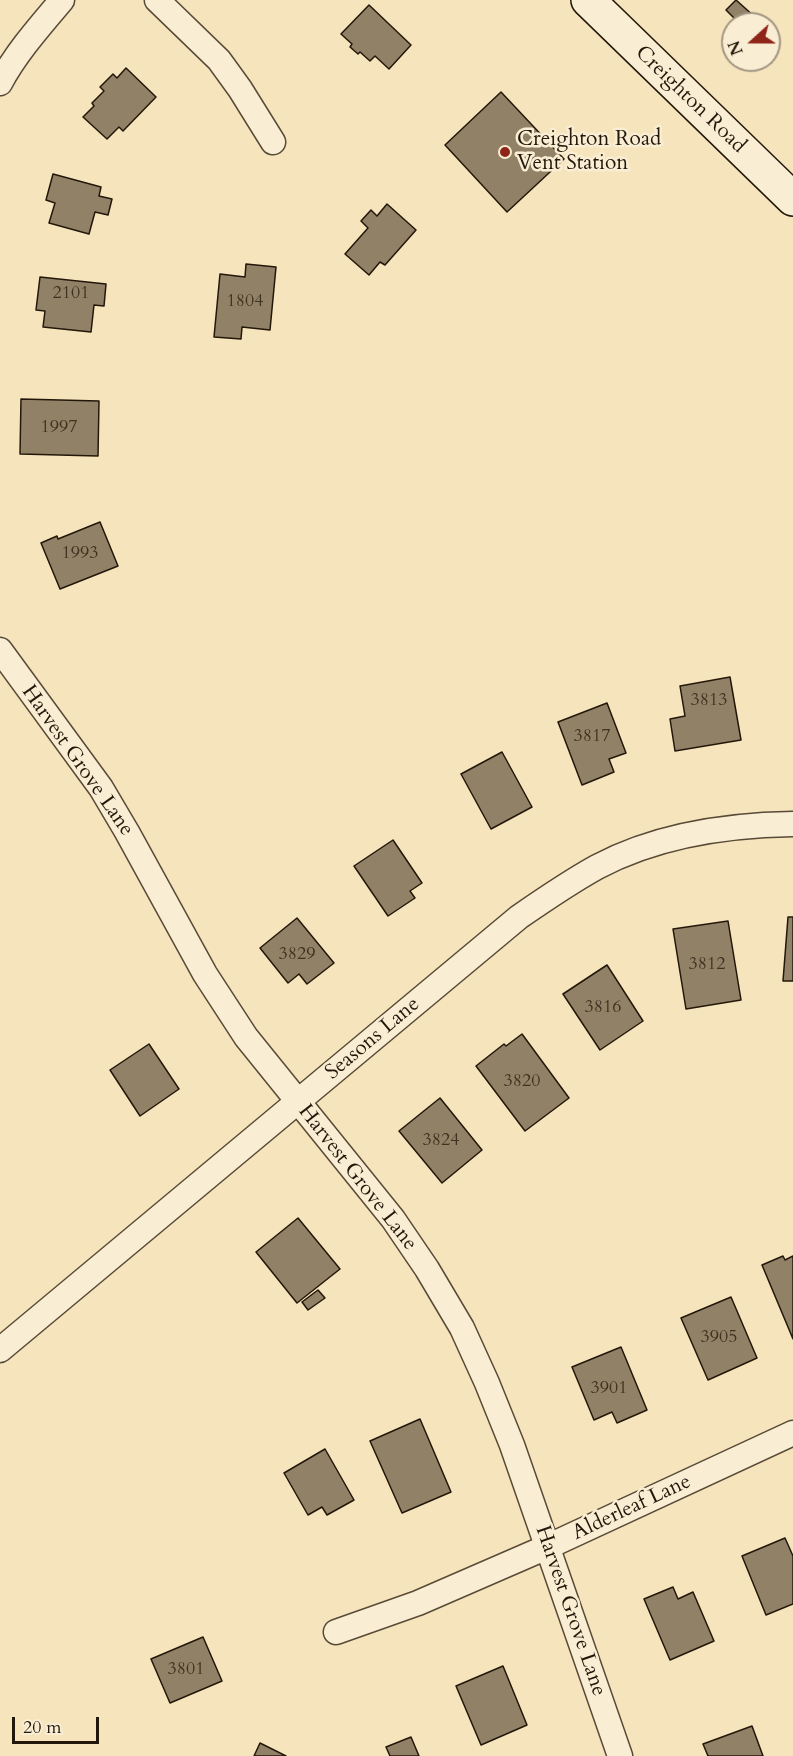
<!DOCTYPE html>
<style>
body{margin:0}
#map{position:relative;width:793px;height:1756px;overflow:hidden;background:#f6e4bd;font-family:Cardo,serif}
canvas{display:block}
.north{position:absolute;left:721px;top:12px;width:60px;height:60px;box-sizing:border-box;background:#f9edd4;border:2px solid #a39783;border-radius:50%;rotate:249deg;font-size:16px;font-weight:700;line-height:24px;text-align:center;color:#231709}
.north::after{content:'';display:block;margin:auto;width:21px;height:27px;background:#8f2418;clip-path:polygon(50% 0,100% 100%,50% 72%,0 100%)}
.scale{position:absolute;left:12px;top:1717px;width:87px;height:27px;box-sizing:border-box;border:3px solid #231709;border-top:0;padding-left:8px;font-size:18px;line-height:21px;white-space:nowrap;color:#231709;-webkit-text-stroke:4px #f9edd4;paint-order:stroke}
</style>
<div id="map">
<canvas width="793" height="1756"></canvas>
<div class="north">N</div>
<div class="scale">20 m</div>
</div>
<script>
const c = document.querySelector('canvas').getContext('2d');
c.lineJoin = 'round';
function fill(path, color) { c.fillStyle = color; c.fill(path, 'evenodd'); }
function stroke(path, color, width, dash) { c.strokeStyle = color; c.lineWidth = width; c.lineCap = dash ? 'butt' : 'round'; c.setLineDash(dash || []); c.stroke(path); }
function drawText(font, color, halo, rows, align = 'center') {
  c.font = font + ' Cardo,serif'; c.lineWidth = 5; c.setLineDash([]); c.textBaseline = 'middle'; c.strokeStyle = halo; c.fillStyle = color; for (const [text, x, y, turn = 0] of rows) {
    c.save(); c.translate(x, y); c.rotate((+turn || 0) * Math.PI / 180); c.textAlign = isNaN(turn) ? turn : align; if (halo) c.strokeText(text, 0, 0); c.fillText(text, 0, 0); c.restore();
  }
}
const building = new Path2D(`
 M736 0 755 17 749 24H740L726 10Z
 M369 5 411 45 389 69 375 56 370 61 360 52 358 54 350 47 352 44 341 34Z
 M126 68 156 97 123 131 119 127 107 139 83 117 94 106 92 103 104 91 100 87 113 74 117 78Z
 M501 92 564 159 507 212 445 145Z
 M53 174 101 187 99 196 112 199 108 215 95 212 89 234 49 223 55 203 46 200Z
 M387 204 416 230 385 265 380 262 369 275 345 254 368 228 361 221 371 210 377 216Z
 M246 264 276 267 270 330 242 327 241 339 214 337 220 274 245 277Z
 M40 277 106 284 104 306 94 305 91 332 43 327 45 311 36 310Z
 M21 399 99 401 98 456 20 454Z
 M100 522 118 566 60 589 41 543 57 536 58 539Z
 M730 677 741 740 675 751 670 719 685 716 680 686Z
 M607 703 626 753 609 759 614 772 582 785 558 722Z
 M502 752 532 807 491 829 461 774Z
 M393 840 422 883 410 891 415 898 388 916 354 866Z
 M788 917H793V981H783Z
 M297 918 334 963 307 984 299 974 288 983 260 948Z
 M728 921 741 1000 686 1009 673 929Z
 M607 965 643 1021 600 1050 563 994Z
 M522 1034 569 1098 525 1131 476 1066 504 1044 506 1046Z
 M149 1044 179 1089 140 1116 110 1070Z
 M440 1098 482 1150 442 1183 399 1131Z
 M298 1218 340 1269 297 1303 256 1252Z
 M783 1256 785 1260 793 1256V1339L762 1265Z
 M318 1290 325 1298 308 1310 302 1302Z
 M731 1297 757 1358 708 1380 681 1318Z
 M621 1347 647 1410 617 1423 612 1412 594 1420 572 1367Z
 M420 1419 451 1492 402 1513 370 1441Z
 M325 1449 354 1500 327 1515 322 1507 308 1515 284 1473Z
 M785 1538 793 1556V1604L766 1615 742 1556Z
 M673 1587 678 1599 693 1592 714 1641 670 1660 644 1599Z
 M203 1637 222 1681 170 1703 151 1659Z
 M503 1666 527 1725 481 1745 456 1686Z
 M752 1726 763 1756H708L703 1744Z
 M411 1737 419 1756H390L386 1747Z
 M260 1743 286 1756H254Z`);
fill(building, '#918267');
stroke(building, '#231709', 1.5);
const street = new Path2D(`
 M157 0 219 60 240 89 273 142
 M0 83C16 53 40 26 62 0
 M0 650 101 788 127 832 205 974 246 1037 393 1219 427 1269 462 1328 487 1383 512 1445 620 1756
 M0 1350 519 917C545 899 570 882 597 867 657 835 726 825 793 824
 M336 1632 418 1603 547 1547 793 1433`);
const secondary = new Path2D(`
 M588 0 793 199`);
stroke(street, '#584a36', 27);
stroke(secondary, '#231709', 36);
stroke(street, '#f9edd4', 24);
stroke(secondary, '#f9edd4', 33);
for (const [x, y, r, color] of [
 [505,152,6,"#8f2418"]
]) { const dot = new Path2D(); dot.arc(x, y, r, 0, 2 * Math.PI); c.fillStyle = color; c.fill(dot); stroke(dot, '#f9edd4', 2); }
drawText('18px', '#3e3220', null, [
 ["2101",71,294],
 ["1804",245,302],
 ["1997",59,428],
 ["1993",80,554],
 ["3813",709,701],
 ["3817",592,737],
 ["3829",297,955],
 ["3812",707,965],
 ["3816",603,1008],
 ["3820",522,1082],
 ["3824",441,1141],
 ["3905",719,1338],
 ["3901",609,1389],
 ["3801",186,1670]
]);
drawText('21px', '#231709', '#f9edd4', [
 ["Creighton Road",690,100,44],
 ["Harvest Grove Lane",77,761,55],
 ["Seasons Lane",373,1039,-40],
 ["Harvest Grove Lane",357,1178,52],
 ["Alderleaf Lane",632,1508,-25],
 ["Harvest Grove Lane",570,1611,71]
]);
drawText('21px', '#231709', '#f9edd4', [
 ["Creighton Road",517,140],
 ["Vent Station",517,164]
], 'left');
</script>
